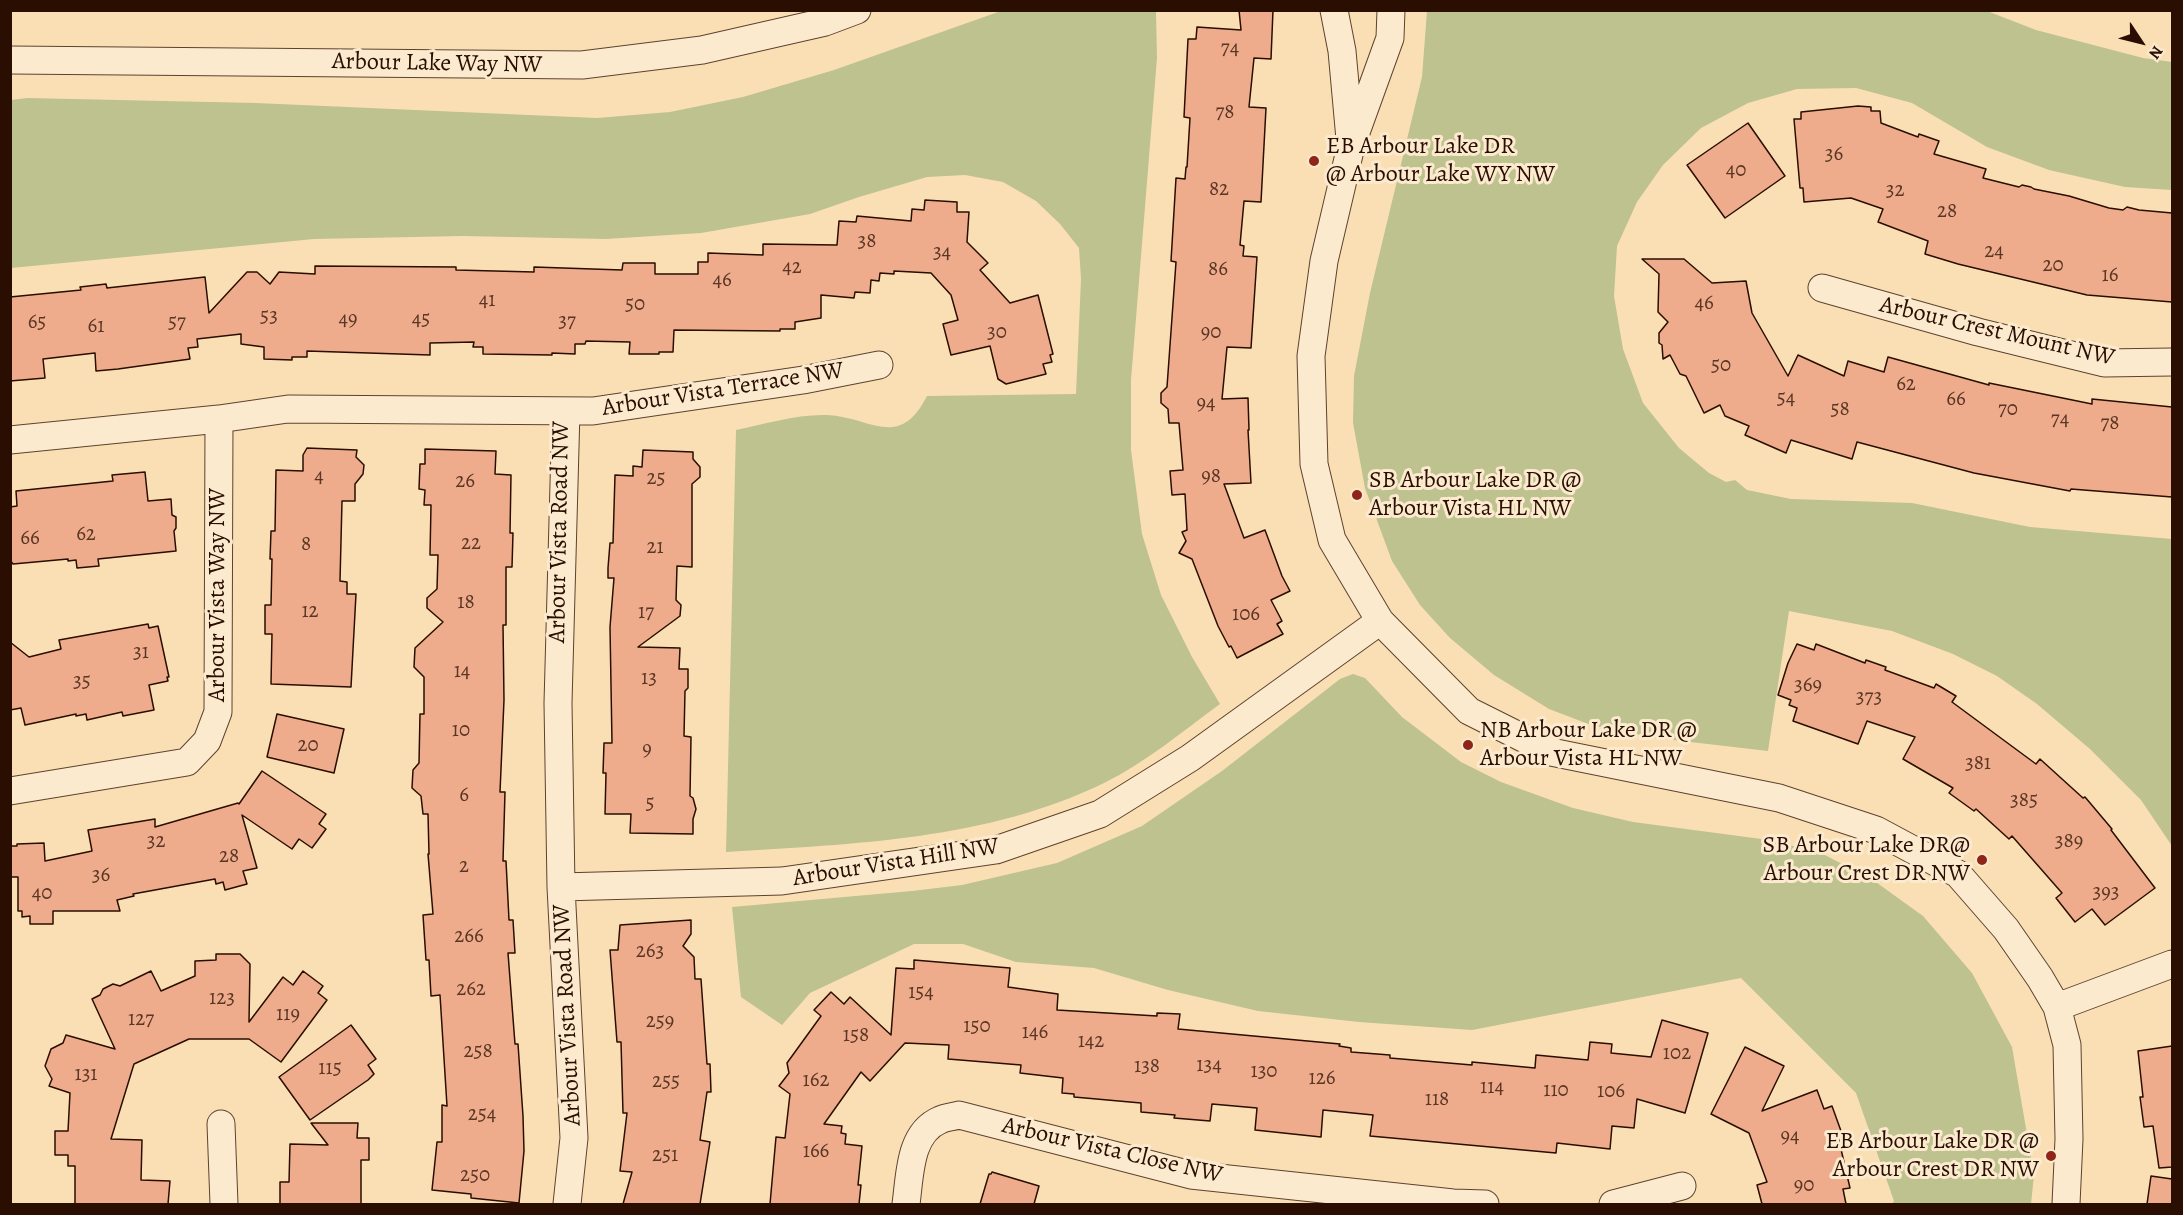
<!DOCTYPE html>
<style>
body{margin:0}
#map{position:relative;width:2183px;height:1215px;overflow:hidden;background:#fadfb5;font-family:Alegreya,serif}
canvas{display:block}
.frame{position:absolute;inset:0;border:12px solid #290e01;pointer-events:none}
.north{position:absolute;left:2111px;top:12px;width:60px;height:60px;-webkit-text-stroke:4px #fceacf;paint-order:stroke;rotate:125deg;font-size:16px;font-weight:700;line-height:24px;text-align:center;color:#290e01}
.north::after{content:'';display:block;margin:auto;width:21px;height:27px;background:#290e01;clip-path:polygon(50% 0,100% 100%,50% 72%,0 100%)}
</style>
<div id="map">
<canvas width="2183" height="1215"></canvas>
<div class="frame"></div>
<div class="north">N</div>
</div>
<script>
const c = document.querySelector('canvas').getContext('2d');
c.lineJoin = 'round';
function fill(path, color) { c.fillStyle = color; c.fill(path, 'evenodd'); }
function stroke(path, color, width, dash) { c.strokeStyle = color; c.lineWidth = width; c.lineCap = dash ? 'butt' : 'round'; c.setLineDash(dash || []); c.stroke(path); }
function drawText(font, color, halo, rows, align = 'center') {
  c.font = font + ' Alegreya,serif'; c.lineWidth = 6; c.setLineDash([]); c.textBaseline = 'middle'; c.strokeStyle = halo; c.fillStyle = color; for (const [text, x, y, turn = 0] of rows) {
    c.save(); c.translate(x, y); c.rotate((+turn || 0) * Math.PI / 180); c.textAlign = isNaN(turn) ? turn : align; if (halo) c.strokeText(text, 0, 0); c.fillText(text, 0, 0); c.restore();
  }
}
fill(new Path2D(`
 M1001 11H1156L1157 58 1131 380V450L1142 534 1161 595 1192 657 1220 704C1183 731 1145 763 1104 783 987 840 854 844 726 852L736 430C765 424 797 414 827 415 871 417 899 451 927 396L1076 394 1081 279 1079 248 1060 224 1036 201 1003 182 965 175 927 177 859 197 810 214 701 233 606 239 463 236 314 239 11 268V100L27 98 256 103 597 118 670 112 743 97 834 70Z
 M1427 11H1987L2036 30 2143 58 2172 62V190L2125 187 2049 170 1987 147 1912 103 1856 88 1797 89 1748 103 1701 128 1663 165 1637 202 1617 246 1614 296 1623 349 1643 403 1679 448 1709 473 1726 482 1735 480 1747 490 1791 499 1912 503 2030 527 2172 539V846L2141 800 2090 749 2037 704 1997 676 1953 654 1892 631 1789 611 1768 751 1656 738 1591 725 1549 709 1494 675 1450 638 1420 605 1392 561 1365 488 1353 423 1354 376 1370 293 1422 77Z
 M1353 674 1365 678 1402 717 1461 762 1501 782 1573 808 1633 822 1769 840 1821 853 1873 880 1923 916 1972 973 2012 1047 2034 1175 2031 1204H1892L1894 1201 1856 1093 1741 978 1472 1030 1359 1022 1258 1011 1168 990 1094 968 1016 962 963 944H914L810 993 782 1025 741 997 732 907 912 891 962 885 1057 863 1142 826 1222 771 1340 679Z`), '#bdc28e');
const building = new Path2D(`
 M1239 10H1273L1271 59 1254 58 1249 107 1266 108 1261 202 1244 201 1240 245 1244 246 1243 256 1257 257 1251 348 1227 347 1222 399 1248 398 1249 430H1248L1251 483 1224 484 1244 538 1265 530 1282 576 1290 591 1271 600 1282 621 1277 624 1283 634 1237 658 1231 646 1229 647 1218 626 1192 559 1179 553 1186 541 1182 532 1187 530 1185 494 1172 495 1170 471 1183 470 1179 423H1169L1168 409 1161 403V393L1167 387 1176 262 1171 261 1176 178 1185 179 1186 167H1187L1190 118 1184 117 1188 39H1196L1197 27 1241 30Z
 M1858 106 1871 107V111H1880L1881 123 1918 137 1919 134 1939 141 1934 154 1986 169 1983 178 2019 187 2022 185 2031 187 2034 189 2069 196 2109 208 2123 210 2127 207 2139 210 2172 213V302L2087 295 1958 264 1925 254 1928 241 1878 222 1883 209 1851 198 1804 202 1803 188H1800L1794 119H1801V112Z
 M1748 123 1785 176 1725 218 1687 165Z
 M925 200 957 202V212H969L967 242 988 263 980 270 1010 303 1038 295 1053 354 1050 355 1052 362 1043 364 1046 374 1006 384 998 379 990 346 951 355 943 324 958 320 951 295 931 273 894 271V274L880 273 879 281 871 280 870 293 855 292 854 298 821 295V318L795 322V329H780V331L674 330 673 352H659V354H629L630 342 586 341 585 344H575V354L552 353V355L483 354V347H473L474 342 430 343V355L307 351V357H292V360L264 359V347L241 344V334L197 339 198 347 188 348 190 359 118 369 96 371 95 353 43 359 45 378 10 381V297L81 290 80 287 106 284 107 288 205 277 209 313 247 272H257L270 284 279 272 315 274V266L456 267V270L534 272V267L622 270 623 263H655V274H698V262H708V253L763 255V244L837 245 839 221 856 222 857 216 911 221 912 209 924 210Z
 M1642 259H1684L1712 283 1746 281 1752 313 1788 376 1798 355 1844 376 1848 361 1884 372 1888 357 1989 385V383L2092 404V399L2172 407V497L2071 489 2070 491 1974 473 1857 442 1852 459 1791 440 1786 453 1745 435 1749 426 1725 416 1720 405 1704 413 1686 376 1680 374 1670 355 1663 359 1662 345 1659 343V333L1668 322 1658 312 1659 274Z
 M307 448 357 450 356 457 364 465 363 474 355 484V501H342L340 581 347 582V594H356L351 687 271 684 272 634H265V605H271L272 559H270L271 531H275L276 470 303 471V455Z
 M425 449 496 451 495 474 511 475 510 533H513L512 567H506V625H503L504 700 500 792H505L503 861H506L509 920H513L515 953H508L515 1044H518L523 1116 524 1151 519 1203 471 1198V1194L432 1190 437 1142H442V1105L447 1106 440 995 431 996 429 960H426L423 915 433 914 428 854H429L428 814H423L421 796 412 788 413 770 419 763 420 714H424V677L414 667 415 648 443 622 427 608V598L437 589 438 555H430L431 505H424L425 490 419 489 420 464H425Z
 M643 450 693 452V459L700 467V477L692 484V567L677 566 676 600 681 605 680 616 638 647 680 648 679 669H688V688L685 691 684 736 691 737 690 796 693 798 696 809 693 819V834L630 833 631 814H605L606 773H603L604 743H612L610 627 614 578H608V568L610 543H613L615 475 633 476V466L642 467Z
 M145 472 148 501 171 499 172 515 176 517V528L174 531 176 551 98 559 99 566 77 568 76 560 68 561V559L13 564 10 560V507L17 506 16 491 113 481 112 475Z
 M148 624 149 628 158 626 169 677H167L168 681 149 685 154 710 123 716 122 712 87 720 86 714 76 716V714L25 725 21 708 10 710V642L29 657 61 649 59 640Z
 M1797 644 1814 650 1816 644 1865 663 1866 660 1886 667 1885 670 1934 688 1936 684 1956 696 1952 702 2036 764 2040 759 2083 798 2085 797 2112 829 2111 830 2155 888 2105 925 2092 909 2075 922 2056 898 2062 893 2012 836 2009 839 1976 809 1974 811 1949 793 1953 788 1903 759 1915 737 1867 721 1858 744 1793 721 1797 708 1789 705 1791 700 1778 695 1788 663Z
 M277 714 344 729 334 773 267 757Z
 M262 771 326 814 319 824 326 829 312 848 299 839 292 849 242 815 257 868 243 871 247 884 225 890 223 882 216 884 215 879 133 894 134 896 117 900 120 911H53V924H30V916L22 917V911H18V877H10V846H17V844L44 843 45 861 92 851 88 830 155 819V827L238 803 239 804Z
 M691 920V934L683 946 694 957 695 979H701L707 1064H710L711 1092H707L700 1140 710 1142 700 1204H623L632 1172 620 1171 627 1113H623L621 1042H617L610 950H618L620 925Z
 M216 954H240L250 964 249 1022 283 977 293 985 303 971 323 986 318 993 327 1000 281 1062 249 1039H189L134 1064 111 1139 142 1140 141 1180 170 1181 168 1204H75V1166H68V1155H55V1131H68L70 1093 49 1086 52 1079 45 1066 51 1049 63 1043 66 1035 115 1049 92 999 100 995 103 989 113 984 120 986 151 971 161 991 195 976V961L216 960Z
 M914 960 1010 968 1008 987 1058 994 1057 1010 1157 1016V1013L1180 1014 1178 1029 1340 1044 1339 1046 1351 1048V1052L1390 1055V1058L1472 1065V1062L1535 1068 1536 1055 1588 1060 1590 1042 1612 1044 1611 1053 1651 1057 1662 1020 1708 1033 1685 1113 1637 1099 1634 1128 1612 1126 1610 1149 1557 1143 1556 1153 1370 1136 1373 1115 1323 1110 1321 1137 1255 1130 1257 1108 1212 1104 1210 1121 1174 1118 1175 1115 1141 1112V1103L1074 1097V1094L1062 1093 1063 1078 1020 1073 1021 1065 948 1059 949 1045 905 1043 870 1081 861 1072 824 1124 842 1126 841 1133 846 1134 845 1144 862 1146 858 1185H861L859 1204H770L776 1137 785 1138 790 1094 779 1086 789 1073 787 1063 821 1016 814 1010 831 992 844 1004 850 997 891 1035 896 968 914 969Z
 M351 1025 376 1059 368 1065 374 1074 368 1080 310 1120 279 1077Z
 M2172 1046V1167L2159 1168 2153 1126 2144 1127 2140 1097H2143L2138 1051Z
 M1745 1047 1784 1066 1762 1111 1817 1090 1824 1109 1832 1106 1841 1131 1837 1132 1850 1188 1843 1189 1846 1204H1762L1757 1185 1767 1182 1749 1133 1711 1114Z
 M311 1123H358L357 1138H369V1160H361V1204H280V1182H289L290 1144 328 1145Z
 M992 1172 1039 1186 1034 1204H980L989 1174H991Z
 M2151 1176 2172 1179V1204H2147Z`);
fill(building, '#eeac8c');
stroke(building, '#290e01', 1.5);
const minor = new Path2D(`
 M1334 10 1342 51 1350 139
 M1391 10 1390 38 1351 146 1324 261 1311 356 1314 464 1332 540 1380 621 1469 711 1551 752 1779 798 1876 830 1958 874 2006 929 2040 978 2057 1007 2067 1045 2069 1139 2066 1204
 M10 60 582 65 702 50 825 22 857 10
 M1822 288 1978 332 2104 363 2172 362
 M566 411 558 703 561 887 574 1138 567 1204
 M10 440 219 419 288 409 593 411 803 380 879 365
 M10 791 187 762 207 741 218 712 219 419
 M561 887 782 881 996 850 1100 814 1190 758 1380 621
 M2057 1007 2172 964
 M221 1124 224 1204
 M906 1204C910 1176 909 1133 940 1120 946 1117 953 1117 959 1115L1191 1175 1453 1203 1485 1204
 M1613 1204 1682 1186`);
stroke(minor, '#5d422e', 29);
stroke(minor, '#fceacf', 27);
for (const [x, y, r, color] of [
 [1314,161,6,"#8f2418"],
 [1357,495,6,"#8f2418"],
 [1468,745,6,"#8f2418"],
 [1982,860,6,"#8f2418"],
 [2051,1156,6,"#8f2418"]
]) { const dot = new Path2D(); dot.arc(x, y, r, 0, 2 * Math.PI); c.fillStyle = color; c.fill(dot); stroke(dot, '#fceacf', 2); }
drawText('21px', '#5a3624', null, [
 ["74",1230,49],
 ["78",1225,113],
 ["36",1834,155],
 ["40",1736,171],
 ["82",1219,190],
 ["32",1895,191],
 ["28",1947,212],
 ["38",867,242],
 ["24",1994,252],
 ["34",942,253],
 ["20",2053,266],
 ["42",792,268],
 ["86",1218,270],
 ["16",2110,276],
 ["46",722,281],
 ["41",487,301],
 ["46",1704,304],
 ["50",635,305],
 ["53",269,317],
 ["49",348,320],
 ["45",421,320],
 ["37",567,322],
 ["65",37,323],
 ["57",177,323],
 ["61",96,327],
 ["30",997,333],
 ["90",1211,333],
 ["50",1721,366],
 ["62",1906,385],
 ["54",1786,399],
 ["66",1956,400],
 ["94",1206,404],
 ["58",1840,410],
 ["70",2008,410],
 ["74",2060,420],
 ["78",2110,424],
 ["4",319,477],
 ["98",1211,477],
 ["25",656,479],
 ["26",465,482],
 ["62",86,535],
 ["66",30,539],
 ["22",471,544],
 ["8",306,545],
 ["21",655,548],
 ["18",466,603],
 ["12",310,612],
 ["17",646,613],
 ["106",1246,615],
 ["31",141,653],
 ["14",462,672],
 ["13",649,679],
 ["35",82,682],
 ["369",1808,686],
 ["373",1869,698],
 ["10",461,731],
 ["20",308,746],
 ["9",647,750],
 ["381",1978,764],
 ["6",464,796],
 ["385",2024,801],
 ["5",650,804],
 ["32",156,842],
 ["389",2069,842],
 ["28",229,857],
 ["2",464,867],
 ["36",101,876],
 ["393",2106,893],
 ["40",42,894],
 ["266",469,937],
 ["263",650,952],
 ["262",471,990],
 ["154",921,993],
 ["123",222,999],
 ["119",288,1015],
 ["127",141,1020],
 ["259",660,1022],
 ["150",977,1027],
 ["146",1035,1033],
 ["158",856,1036],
 ["142",1091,1042],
 ["258",478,1052],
 ["102",1677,1054],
 ["134",1209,1066],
 ["138",1147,1067],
 ["115",330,1069],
 ["130",1264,1072],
 ["131",86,1075],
 ["126",1322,1079],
 ["162",816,1081],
 ["255",666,1082],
 ["114",1492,1088],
 ["110",1556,1091],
 ["106",1611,1092],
 ["118",1437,1100],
 ["254",482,1115],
 ["94",1790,1137],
 ["166",816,1152],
 ["251",665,1156],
 ["250",475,1176],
 ["90",1804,1186]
]);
drawText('24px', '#290e01', '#fceacf', [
 ["Arbour Lake Way NW",437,64,1],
 ["Arbour Crest Mount NW",1997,332,13],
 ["Arbour Vista Terrace NW",723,390,-9],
 ["Arbour Vista Road NW",560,532,-89],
 ["Arbour Vista Way NW",218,595,-90],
 ["Arbour Vista Hill NW",896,863,-9],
 ["Arbour Vista Road NW",568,1015,-93],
 ["Arbour Vista Close NW",1112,1151,13]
]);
drawText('24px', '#290e01', '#fceacf', [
 ["EB Arbour Lake DR",1326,147],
 ["@ Arbour Lake WY NW",1326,175],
 ["SB Arbour Lake DR @",1369,481],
 ["Arbour Vista HL NW",1369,509],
 ["NB Arbour Lake DR @",1480,731],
 ["Arbour Vista HL NW",1480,759],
 ["SB Arbour Lake DR@",1970,846,"right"],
 ["Arbour Crest DR NW",1970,874,"right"],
 ["EB Arbour Lake DR @",2039,1142,"right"],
 ["Arbour Crest DR NW",2039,1170,"right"]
], 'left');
</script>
